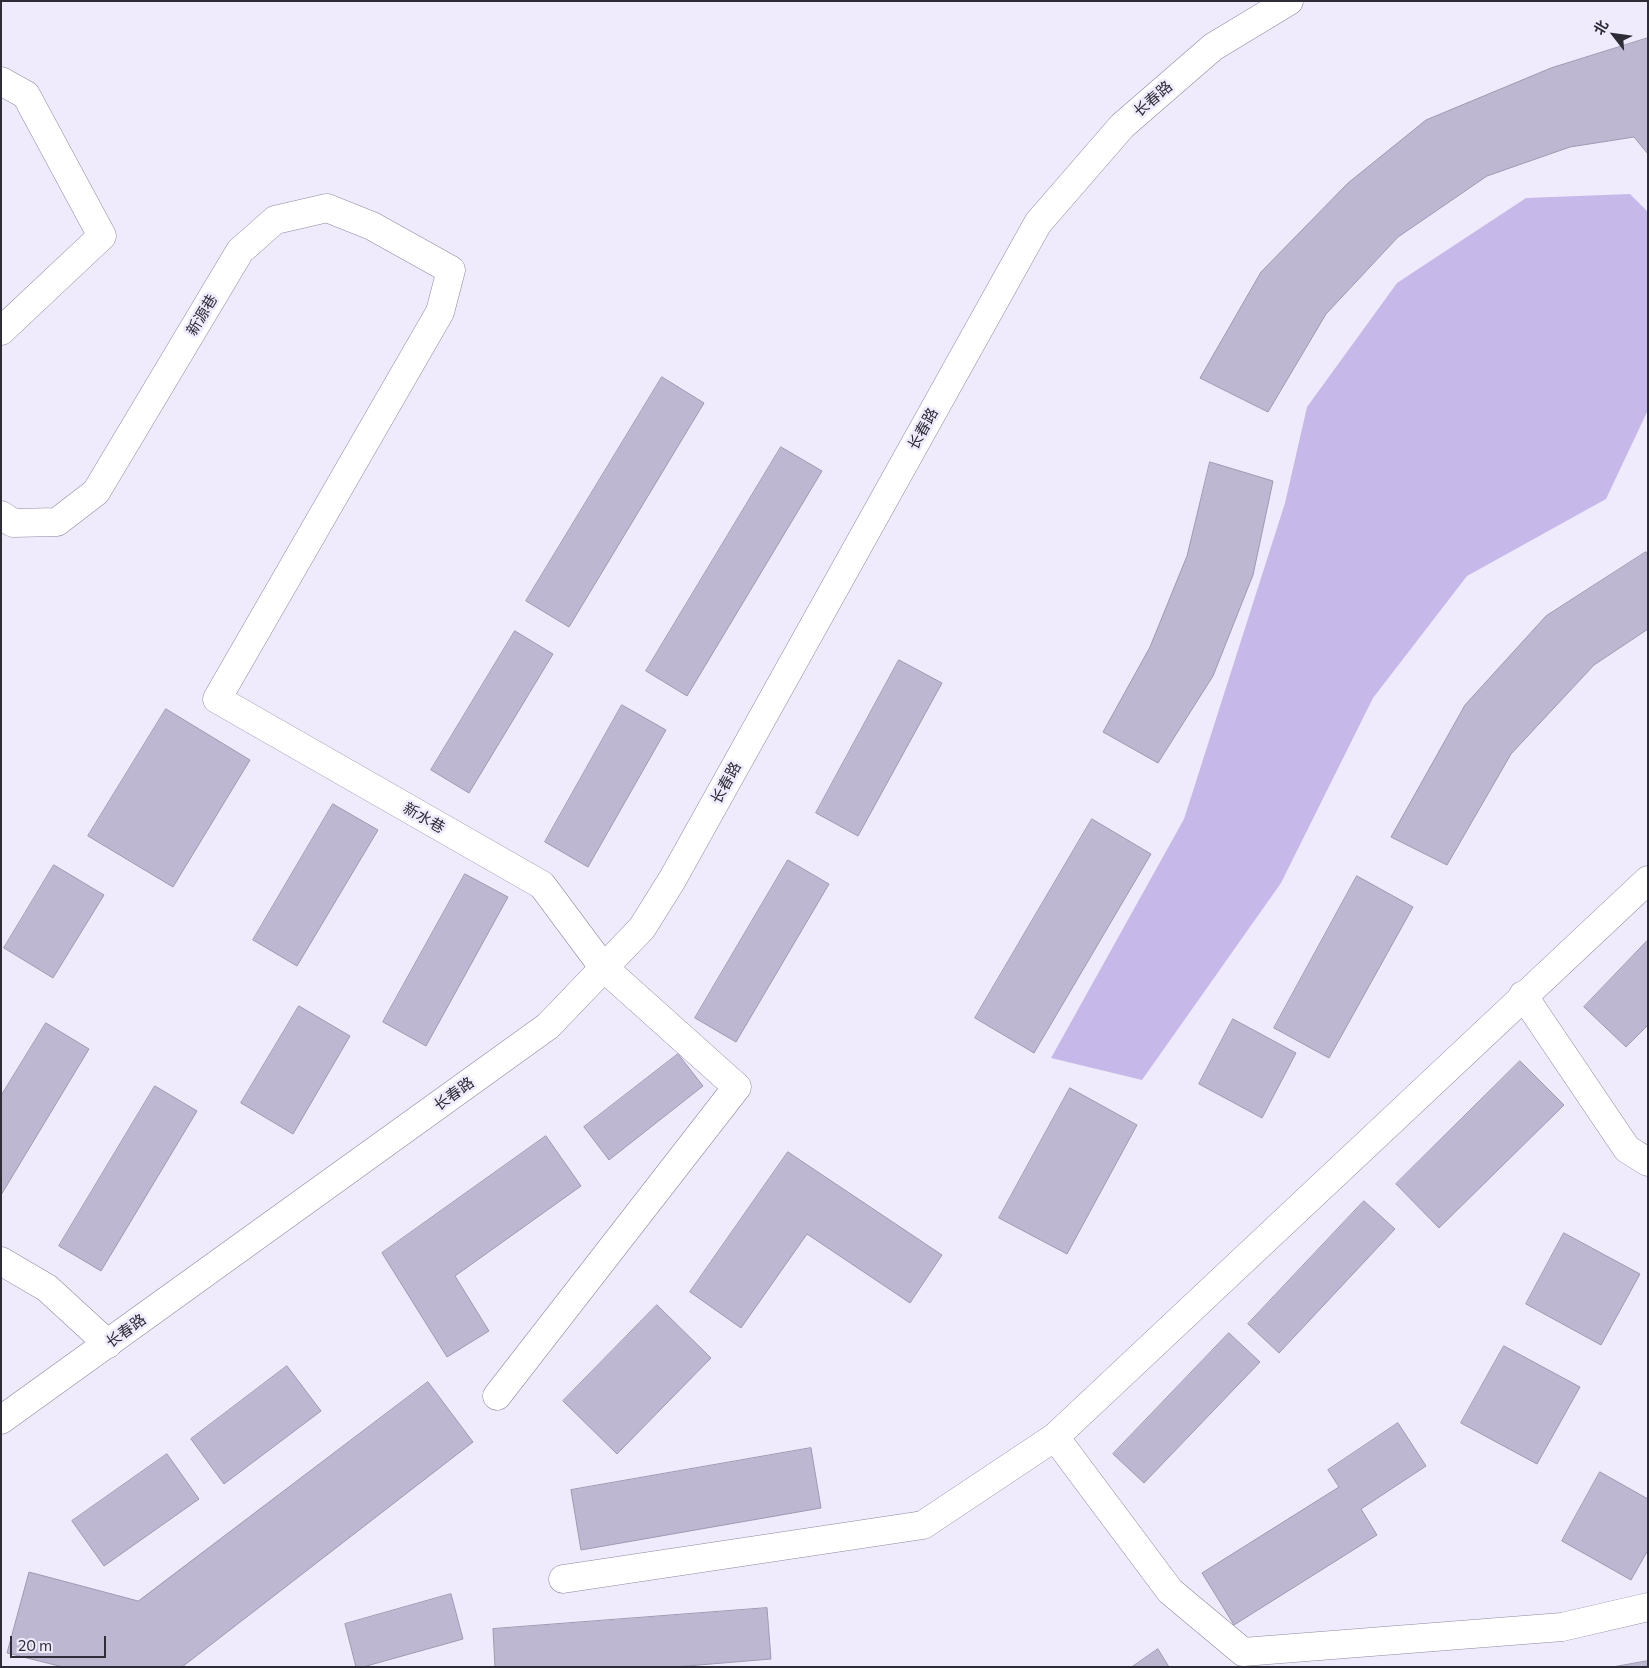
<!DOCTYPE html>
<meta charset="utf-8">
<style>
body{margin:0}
#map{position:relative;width:1649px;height:1668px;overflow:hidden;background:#efebfc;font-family:Commissioner,"Noto Sans SC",sans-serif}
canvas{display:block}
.frame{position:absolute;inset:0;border:2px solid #2e2c36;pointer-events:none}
.north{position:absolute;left:1589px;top:10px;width:50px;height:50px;-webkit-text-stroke:4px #efebfc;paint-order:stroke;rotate:300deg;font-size:14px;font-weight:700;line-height:20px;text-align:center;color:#2e2c36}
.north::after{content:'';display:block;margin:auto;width:18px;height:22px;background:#2e2c36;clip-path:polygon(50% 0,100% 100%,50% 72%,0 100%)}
.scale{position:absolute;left:10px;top:1636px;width:96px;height:22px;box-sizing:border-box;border:2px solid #2e2c36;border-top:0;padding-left:6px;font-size:15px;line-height:18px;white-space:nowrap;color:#2e2c36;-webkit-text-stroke:4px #efebfc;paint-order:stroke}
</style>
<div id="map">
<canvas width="1649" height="1668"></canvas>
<div class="frame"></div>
<div class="north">北</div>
<div class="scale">20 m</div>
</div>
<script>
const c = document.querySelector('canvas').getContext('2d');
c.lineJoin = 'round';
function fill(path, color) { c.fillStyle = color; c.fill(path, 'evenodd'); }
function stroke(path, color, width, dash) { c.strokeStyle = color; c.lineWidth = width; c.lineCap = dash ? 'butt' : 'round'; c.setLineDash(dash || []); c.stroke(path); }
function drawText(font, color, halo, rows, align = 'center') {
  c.font = font + ' Commissioner,"Noto Sans SC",sans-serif'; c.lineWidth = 5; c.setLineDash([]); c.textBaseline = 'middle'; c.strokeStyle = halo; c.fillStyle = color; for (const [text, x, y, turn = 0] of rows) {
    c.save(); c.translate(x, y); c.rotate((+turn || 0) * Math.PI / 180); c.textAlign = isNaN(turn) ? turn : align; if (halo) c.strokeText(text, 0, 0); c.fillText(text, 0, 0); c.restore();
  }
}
fill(new Path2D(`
 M1630 194 1648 212V410L1606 499 1467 576 1373 698 1281 883 1142 1080 1051 1058 1184 819 1285 503 1307 407 1397 283 1526 198Z`), '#c6b9e9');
const building = new Path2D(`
 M1648 38V154L1634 137 1570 147 1487 176 1398 237 1326 314 1268 412 1200 378 1261 272 1348 183 1426 120 1551 68Z
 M662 377 704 403 569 627 526 601Z
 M781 447 822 471 687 696 646 671Z
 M1210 462 1273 481 1253 575 1213 676 1158 763 1103 732 1150 647 1187 556Z
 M1646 552 1648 556V629L1594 665 1511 754 1447 865 1391 837 1465 705 1546 616Z
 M515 631 553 654 469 793 431 770Z
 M899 660 942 683 858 836 816 813Z
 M622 705 666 730 588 867 545 842Z
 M166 709 250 760 173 887 88 836Z
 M333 804 378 830 297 966 253 940Z
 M1092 819 1151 854 1034 1053 975 1018Z
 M788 860 829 884 736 1042 695 1018Z
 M54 865 104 895 53 978 4 948Z
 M465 874 508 897 426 1046 383 1022Z
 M1357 876 1413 907 1329 1058 1274 1028Z
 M1648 940V1025L1626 1047 1584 1007Z
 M299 1006 350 1036 293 1134 241 1103Z
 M1233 1019 1296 1053 1262 1118 1199 1084Z
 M46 1023 89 1049 1 1195V1096Z
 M678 1054 703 1086 609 1160 584 1127Z
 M1520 1061 1564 1105 1439 1228 1396 1184Z
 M155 1086 197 1111 101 1271 59 1246Z
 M1070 1088 1137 1125 1067 1254 999 1218Z
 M546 1136 581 1186 455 1276 489 1331 447 1357 382 1253Z
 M788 1152 942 1255 910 1303 807 1234 741 1328 690 1292Z
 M1364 1201 1395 1229 1279 1353 1248 1324Z
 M1564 1233 1640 1274 1601 1345 1526 1304Z
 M657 1305 711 1358 617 1454 563 1401Z
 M1229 1333 1260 1362 1144 1483 1113 1454Z
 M1504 1346 1580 1387 1537 1464 1461 1423Z
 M287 1366 321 1411 224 1484 191 1439Z
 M428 1382 473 1442 182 1667H63L7 1653 29 1572 138 1601Z
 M1398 1423 1426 1466 1361 1509 1377 1535 1234 1625 1202 1573 1339 1487 1328 1470Z
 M811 1448 821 1508 581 1550 571 1490Z
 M167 1454 199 1499 104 1566 72 1521Z
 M1600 1472 1648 1499V1550L1631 1580 1562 1541Z
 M451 1594 463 1639 363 1667H356L345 1624Z
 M767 1608 771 1659 675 1667H495L493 1629Z
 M1158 1649 1169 1667H1132Z
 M1648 1661V1667H1613Z`);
fill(building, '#beb7d2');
stroke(building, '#9e98b1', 1);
const minor = new Path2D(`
 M1 81 26 95 102 236 1 331
 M1 515 13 523 57 522 96 492 240 251 275 220 327 208 372 226 451 270 440 312 217 699 542 885 603 967 737 1087 497 1396
 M1523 995 1627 1149 1648 1162
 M1 1261 47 1288 108 1344
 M1055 1437 1170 1591 1243 1652 1562 1627 1648 1607
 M563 1579 923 1525 1055 1437 1648 880`);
const major = new Path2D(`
 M1 1420 548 1026 642 928 672 880 1038 223 1122 126 1213 47 1289 1`);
stroke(minor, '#8e88a1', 29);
stroke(major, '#8e88a1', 29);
stroke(minor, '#fff', 28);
stroke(major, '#fff', 28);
drawText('15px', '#2e2c36', '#efebfc', [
 ["长春路",1153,99,-41],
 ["新源巷",202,315,-59],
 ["长春路",923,429,-61],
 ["长春路",726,783,-61],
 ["新水巷",424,818,30],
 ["长春路",454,1094,-36],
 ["长春路",126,1331,-36]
]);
</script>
